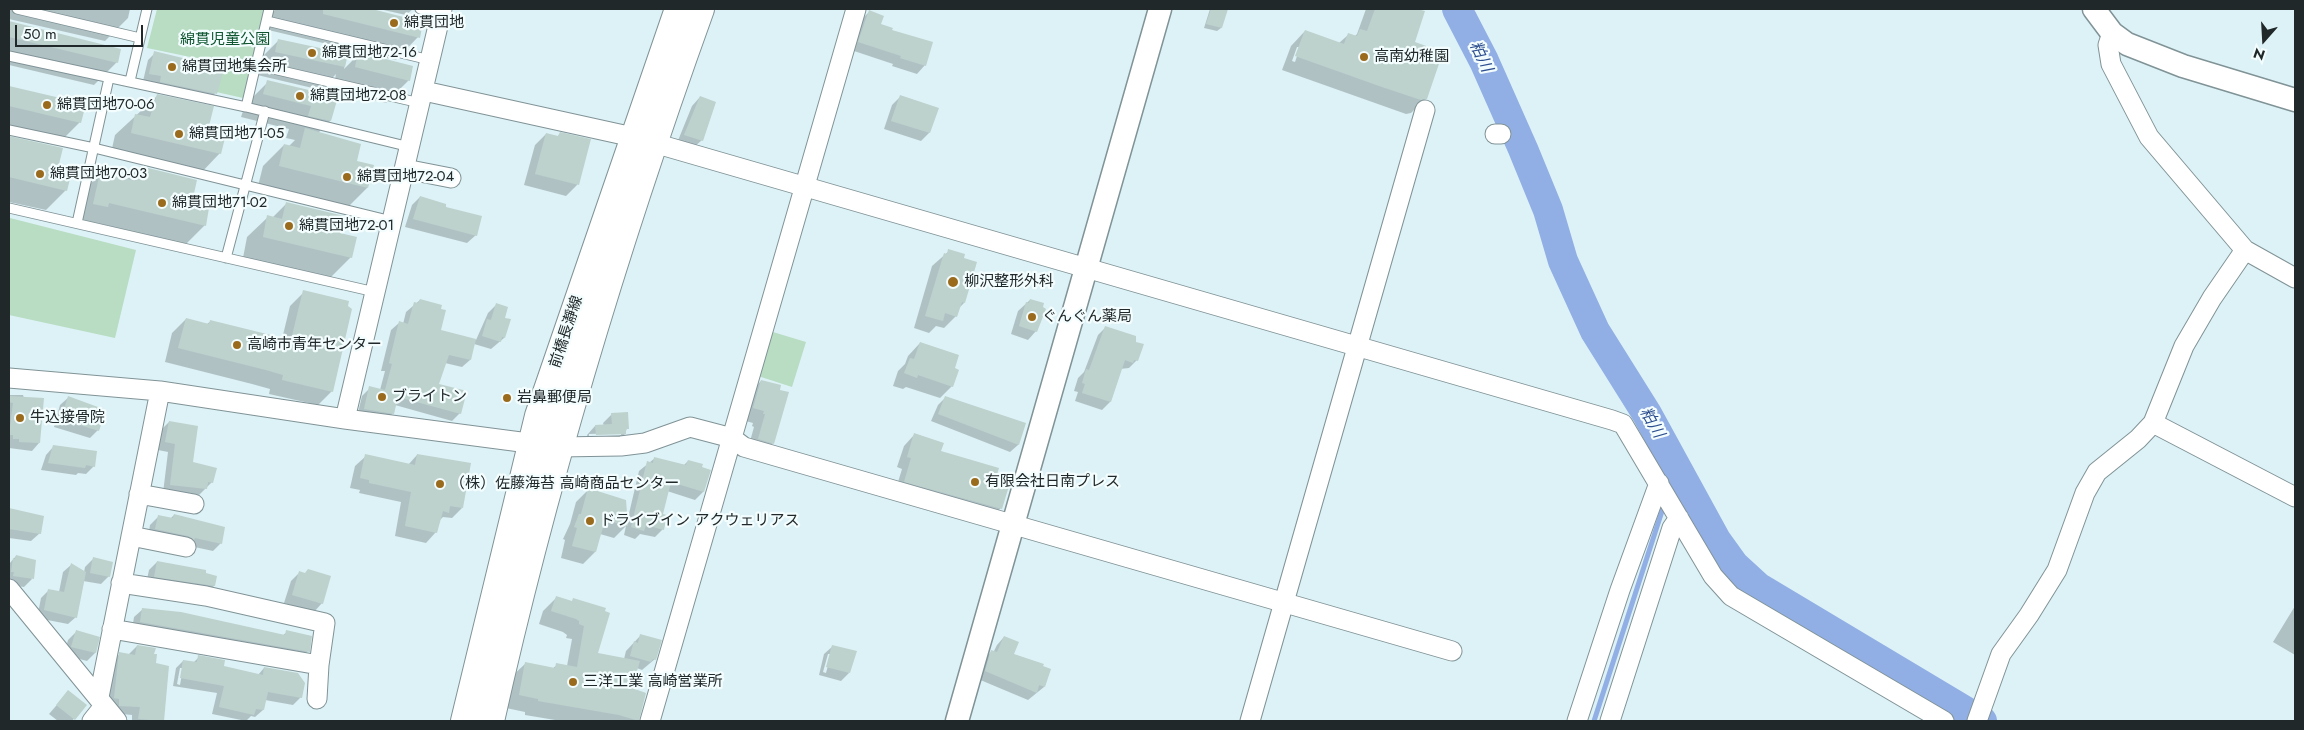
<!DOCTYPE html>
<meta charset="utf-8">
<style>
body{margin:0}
#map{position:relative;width:2304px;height:730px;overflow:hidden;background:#ddf2f6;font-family:Jost,sans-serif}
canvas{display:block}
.frame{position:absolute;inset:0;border:10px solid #202829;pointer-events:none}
.north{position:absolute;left:2239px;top:15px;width:50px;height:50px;-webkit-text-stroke:4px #f4fdfe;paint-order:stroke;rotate:199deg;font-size:14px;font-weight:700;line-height:20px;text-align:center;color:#202829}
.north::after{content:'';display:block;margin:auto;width:18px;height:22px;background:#202829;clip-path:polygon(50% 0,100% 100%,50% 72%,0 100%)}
.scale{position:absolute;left:15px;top:25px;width:128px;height:22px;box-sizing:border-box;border:2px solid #202829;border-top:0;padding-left:6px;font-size:15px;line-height:18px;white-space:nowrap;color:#202829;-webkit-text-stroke:4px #f4fdfe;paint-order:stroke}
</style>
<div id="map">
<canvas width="2304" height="730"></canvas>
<div class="frame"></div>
<div class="north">N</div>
<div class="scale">50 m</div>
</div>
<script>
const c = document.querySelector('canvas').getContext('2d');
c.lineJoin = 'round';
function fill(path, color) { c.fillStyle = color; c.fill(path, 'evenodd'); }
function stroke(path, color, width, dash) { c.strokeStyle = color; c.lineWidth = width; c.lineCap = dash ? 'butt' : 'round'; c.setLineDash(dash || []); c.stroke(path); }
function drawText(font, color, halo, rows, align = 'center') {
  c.font = font + ' Jost,"Noto Sans JP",sans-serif'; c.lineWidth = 4.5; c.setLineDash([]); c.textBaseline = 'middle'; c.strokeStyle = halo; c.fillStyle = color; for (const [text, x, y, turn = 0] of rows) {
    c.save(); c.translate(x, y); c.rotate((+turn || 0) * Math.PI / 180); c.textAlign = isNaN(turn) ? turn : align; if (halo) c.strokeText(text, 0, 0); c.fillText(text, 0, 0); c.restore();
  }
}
fill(new Path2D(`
 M157 9H265L243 98 194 87 200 59 147 48Z
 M10 218 136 250 115 338 9 315Z
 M773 332 806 342 792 387 758 376Z`), '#b8ddc3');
fill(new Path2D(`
 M9 9H130L128 18 105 41 9 19Z
 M276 9H354L422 23 418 37 396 60 382 57 381 59 409 80 386 103 333 90 336 74 321 90 253 74 256 63 279 40 347 55 344 69 361 52 264 29 267 18Z
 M379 9H413L406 15Z
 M1210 9H1227L1221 28 1217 31 1204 28Z
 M1366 9H1413L1424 12 1413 43 1426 98 1411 113 1406 114 1282 70 1291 46 1305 31 1339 43 1348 35 1354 37 1357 34ZM1297 47H1300L1295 62 1292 61Z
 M869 12 880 24 891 31 925 65 917 74 892 66 893 64 851 50 861 20Z
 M9 22 120 50 117 62 94 85 9 65Z
 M155 53 193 65 215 94 208 101 143 81 148 60Z
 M268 82 336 98 330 121 318 133 355 162 372 166 367 188 346 209 258 186 263 166 284 145 289 146 295 140 286 138 289 129 241 117 245 105Z
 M9 87 84 105 80 122 57 145 9 134Z
 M157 96 207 131 220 153 200 174 111 153 115 135Z
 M700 97 702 140 693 148 677 143 692 106Z
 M900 97 937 109 929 133 921 141 884 129 892 105Z
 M546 134 557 137 560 134 590 140 577 185 566 196 524 185 535 145Z
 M9 138 62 149 57 169 66 190 46 210 9 202Z
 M140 167 191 199 205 225 186 244 92 222 89 226 75 223 81 193 100 174 126 180Z
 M420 197 476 235 467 243 405 227 412 205Z
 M287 203 339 234 351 257 330 278 243 258 247 237 268 217 272 218Z
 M949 251 964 303 959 308 956 316 944 328 936 326 929 333 914 328 932 266Z
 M304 292 332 391 318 405 269 394 270 389 252 384 165 362 172 333 186 319 207 324 211 321 282 339 290 306Z
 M420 300 439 331 476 340 488 313 496 305 503 319 504 338 491 349 474 344 470 360 462 367 445 363 438 385 460 413 452 421 395 405 393 413 385 421 357 417 362 396 370 388 380 390 385 371H381L391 330 399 323 403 324 406 312Z
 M1030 300 1036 331 1028 340 1011 334 1018 311Z
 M1106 327 1137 360 1129 368 1120 369 1110 402 1102 410 1075 401 1078 392 1074 391 1078 378 1084 372 1098 335Z
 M920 343 953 369 952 386 940 398 906 387 903 389 893 386 898 371 905 364 908 356Z
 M761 381 773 443 761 456 747 452 754 427 752 426 753 423 742 420 749 393Z
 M9 395H23L39 443 32 451 9 448Z
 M69 397 98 430 90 438 54 427 60 405Z
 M946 397 1024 424 1018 445 1010 452 931 421 938 405Z
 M612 414 627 428 625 434 617 442 588 443 587 435 595 426H604L603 423ZM621 433V435L589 437V434Z
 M169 422 191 463 212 482 198 496 163 493 168 452 158 450 161 430Z
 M914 435 939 452 995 478 1001 508 990 518 895 492 902 469 897 467 904 446Z
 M54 446 94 466 86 474 78 473 76 475 41 470 46 455Z
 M417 455 462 508 452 518 443 517 439 521 436 532 426 543 395 536 401 502 359 493 360 490 350 488 355 466 366 456 408 465Z
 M655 458 684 465 688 461 709 471 703 492 695 500 667 491 662 515 663 529 655 537 640 534 635 539 624 535 626 526 614 538 600 534 595 552 583 564 561 558 565 540 563 539 570 524 576 502 588 490 627 522 639 471Z
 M10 509 40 533 31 541 9 538Z
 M174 515 221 543 213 551 148 537 150 525 158 517 170 519Z
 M16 556 32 579 24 587 9 585V564Z
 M93 559 109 576 101 584 83 581 76 617 68 624 37 618 41 598 49 590 59 592 63 572 71 565 84 572 85 567Z
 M157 562 215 577 214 586 205 594 146 584 149 570Z
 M299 573 322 603 314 612 284 603 291 581Z
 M556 598 571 602 574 600 597 654 624 659 626 651 641 635 655 659 642 670 637 668 630 689 638 719 636 721H561L525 715V712L506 708 511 677 525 664 552 669 557 665 567 666 572 639 566 638 567 635 563 632 539 624 543 611Z
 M2295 606V655L2273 642Z
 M143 609 282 636 287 632 308 651 300 659 132 630 134 617Z
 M76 632 98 638 95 653 87 661 64 655 68 640Z
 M1004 637 1013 655 1050 670 1044 687 1028 700 978 679 984 659 991 652 993 653 997 645Z
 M137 646 153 655 162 721H132V715L111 713 107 706 112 661 120 654H129Z
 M833 646 849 673 841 681 819 675 824 654ZM828 654H831L826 673 823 672Z
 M199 657 222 667 258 675 264 668 301 697 293 705 265 700 263 710 255 717 251 716 246 721 212 714 217 693 173 686 176 668 183 661 193 663ZM180 668H183L180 685 177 684Z
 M68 692 85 705 72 721H58L49 714Z`), '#0003');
stroke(new Path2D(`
 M1669 490 1676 469
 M1594 721 1664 505`), '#91afe5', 5);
stroke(new Path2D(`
 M1457 9 1484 61 1523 149 1548 210 1563 261 1595 331 1647 414 1716 540 1734 565 1758 587 1982 721`), '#91afe5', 30);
fill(new Path2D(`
 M323 9H372L423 22 420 38 323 14Z
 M1211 9H1228L1222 28 1206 24Z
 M1375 9H1417L1425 11 1415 42 1443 52 1427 99 1421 100 1382 87 1295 56 1305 30 1344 44 1348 33 1357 36 1360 29 1367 31Z
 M869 10 884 16 881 24 893 28 892 30 933 42 926 66 900 58 901 56 858 42Z
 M9 21 121 49 118 63 9 37Z
 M278 39 348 54 345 67 275 52Z
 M154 51 195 61 194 64 223 72 217 94 160 82 161 76 149 74Z
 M358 52 413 66 410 81 355 67Z
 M267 80 338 97 331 121 308 116 311 106 263 94Z
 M9 86 86 104 81 123 9 106Z
 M157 94 214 106 208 130 226 134 221 154 131 133 135 114 150 117Z
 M900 95 939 108 930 133 891 121Z
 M700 96 716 102 703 141 684 135Z
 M305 128 361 144 357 161 374 165 368 188 279 166 284 144 300 148Z
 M560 132 591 139 579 185 535 174 546 133 558 136Z
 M9 136 63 148 58 168 72 171 67 191 9 177Z
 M140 166 197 180 193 198 210 202 206 226 109 203 108 207 93 204 100 173 136 181Z
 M420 196 446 204V207L482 216 477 236 413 219Z
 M286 202 344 216 340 233 357 237 352 258 263 237 267 215 282 219Z
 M948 249 965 254 964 258 977 262 965 303 962 302 957 317 945 313 943 321 925 316 944 253 947 254Z
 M303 290 349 301 348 306 352 309 333 392 282 380 283 375 266 370 178 348 186 318 209 324 210 320 291 340Z
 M420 299 442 305 441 309 446 310 441 330 476 339 471 360 449 355 439 384 467 391 461 414 398 397 394 414 364 409 369 386 385 390 392 364 389 363 399 321 408 324 414 302 418 303Z
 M1030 299 1044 303 1043 307 1046 309 1037 332 1019 326 1026 302 1029 303Z
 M496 303 508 307 505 318 511 319 505 338 502 337 501 342 482 336 487 319 491 320Z
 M1105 326 1136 336V342L1144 344 1138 361 1134 360 1133 363 1125 360 1111 402 1082 393 1085 384 1082 383 1086 369 1089 370Z
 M920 342 959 355 955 368 959 370 953 387 918 375 917 378 904 373 910 358 914 359Z
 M761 380 781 385 780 390 789 392 774 444 758 439 765 414H763L764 411 753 408Z
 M9 396 44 398 40 443 19 442V439H13V435H9L13 403 9 402Z
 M68 396 106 410 99 431 61 419Z
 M945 396 1026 423 1019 445 938 414Z
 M628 412 629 429H626V434L596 435 595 425 612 424 611 413Z
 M169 421 198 426 193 462 217 468 213 483 208 482 207 489 170 485 175 444 165 442Z
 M914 433 944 443 941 451 999 468 996 478 1004 480 1003 484 1009 486 1002 509 904 482 911 458 907 457Z
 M53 445 97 451 95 467 86 465 85 468 48 463Z
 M365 454 415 465 417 454 471 463 463 508 450 506 449 513 443 511 437 533 405 526 411 492 369 483V480L360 478Z
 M654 457 686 465 688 460 703 464 702 467 711 470 704 492 671 482 663 514 667 515 664 530 646 525 644 531 631 527 647 461 653 463Z
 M588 488 626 500 628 526 605 520 596 552 572 546 577 528 574 527 579 514H581Z
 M9 508 44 516 41 534 9 529Z
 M174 514 225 527 222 544 195 538 194 540 188 536 155 529 158 515 173 518Z
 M16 555 36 560 34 579 13 576 14 572H11L13 558 15 559Z
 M93 557 113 562 110 577 90 573Z
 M157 561 206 570V573L217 576 215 586 154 577Z
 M71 563 86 572 77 618 44 610 48 589 64 592Z
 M308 569 331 576 323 604 292 595 299 571 305 573Z
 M556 596 572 601 573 598 606 608 605 611 610 613 598 653 640 661 632 688 646 693 639 721 619 715 538 701V699L519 695 525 662 555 668 556 663 577 667 584 626 579 624V621L576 619 551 611Z
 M142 608 181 612 285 635 286 630 312 636 310 652 140 622Z
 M76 630 100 637 96 653 71 647Z
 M640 634 662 640 656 660 653 659 651 662 630 656 634 641 638 643Z
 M1004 636 1019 642 1014 654 1044 664 1043 666 1051 669 1045 687 1039 685 1037 693 985 671 991 650 997 652Z
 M137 645 156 648 154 654H157L156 663 169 666 164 721 138 719 140 707 119 706V699L114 698 119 652 135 655Z
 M832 645 857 651 850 673 826 667Z
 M198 655 225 660 224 666 263 675 264 667 298 673 305 683 302 698 268 692 264 710 256 709 254 715 219 707 224 686 180 678 183 660 197 662Z
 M68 690 87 705 75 720 56 705Z`), '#bdd2cd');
const service = new Path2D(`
 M17 9 140 38
 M420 9 441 14
 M267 21 430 60
 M9 56 246 107 410 147
 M256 65 420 103
 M130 81 147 9
 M246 107 269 9
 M9 130 94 148 392 221
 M9 208 375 292
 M77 223 109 78
 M226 258 265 111`);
const minor = new Path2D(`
 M2112 33 2108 45 2111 64 2149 137 2245 250 2295 278
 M424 91 633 137
 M1495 134H1501
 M654 143 1612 420 1623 424 1713 576 1731 596 1944 721
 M405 169 451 178
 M9 378 160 391 345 419 559 447 621 446 645 443 690 427 732 438 744 447 1452 651
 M345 419 442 9
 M2153 423 2295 497
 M139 494 194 504
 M131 536 186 547
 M121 583 206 596 325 623 319 665
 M9 589 117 721
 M112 629 319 665 317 699
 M99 697 160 391
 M92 721 104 706
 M650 721 856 9
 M1250 721 1425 110
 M1577 721 1620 590 1659 483
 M1610 721 1672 528 1679 518
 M1977 721 2001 654 2029 615 2057 570 2085 493 2097 472 2138 439 2153 423 2184 346 2212 298 2245 250`);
const tertiary = new Path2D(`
 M2094 9 2112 33 2127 44 2183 66 2295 100
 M957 721 1160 9`);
const primary = new Path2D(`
 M465 721 539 416 679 9
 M490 721C544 479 616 242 700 9`);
stroke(service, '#809397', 11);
stroke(minor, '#809397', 21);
stroke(tertiary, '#809397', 25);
stroke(primary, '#809397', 30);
stroke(service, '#fff', 9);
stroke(minor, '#fff', 19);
stroke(tertiary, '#fff', 22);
stroke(primary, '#fff', 28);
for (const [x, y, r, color] of [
 [394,23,5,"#9a6b1c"],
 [312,53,5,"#9a6b1c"],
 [1364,57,5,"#9a6b1c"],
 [172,67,5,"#9a6b1c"],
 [300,96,5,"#9a6b1c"],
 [47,105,5,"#9a6b1c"],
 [179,134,5,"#9a6b1c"],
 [40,174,5,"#9a6b1c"],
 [347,177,5,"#9a6b1c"],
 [162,203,5,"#9a6b1c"],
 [289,226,5,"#9a6b1c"],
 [953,282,6,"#9a6b1c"],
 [1032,317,5,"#9a6b1c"],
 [237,345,5,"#9a6b1c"],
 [382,397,5,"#9a6b1c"],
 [507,398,5,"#9a6b1c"],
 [20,418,5,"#9a6b1c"],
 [975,482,5,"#9a6b1c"],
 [440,484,5,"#9a6b1c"],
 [590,521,5,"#9a6b1c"],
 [573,682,5,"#9a6b1c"]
]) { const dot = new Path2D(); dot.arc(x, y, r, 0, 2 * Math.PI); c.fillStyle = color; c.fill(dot); stroke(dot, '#f4fdfe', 2); }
drawText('15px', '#202829', '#f4fdfe', [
 ["綿貫団地",404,23],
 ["綿貫団地72-16",322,53],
 ["高南幼稚園",1374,57],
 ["綿貫団地集会所",182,67],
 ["綿貫団地72-08",310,96],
 ["綿貫団地70-06",57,105],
 ["綿貫団地71-05",189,134],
 ["綿貫団地70-03",50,174],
 ["綿貫団地72-04",357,177],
 ["綿貫団地71-02",172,203],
 ["綿貫団地72-01",299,226],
 ["柳沢整形外科",964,282],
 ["ぐんぐん薬局",1042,317],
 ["高崎市青年センター",247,345],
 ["ブライトン",392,397],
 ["岩鼻郵便局",517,398],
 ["牛込接骨院",30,418],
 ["有限会社日南プレス",985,482],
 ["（株）佐藤海苔 高崎商品センター",450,484],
 ["ドライブイン アクウェリアス",600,521],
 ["三洋工業 高崎営業所",583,682]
], 'left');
drawText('15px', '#0e5530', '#f4fdfe', [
 ["綿貫児童公園",225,40]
]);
drawText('15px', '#202829', '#f4fdfe', [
 ["前橋長瀞線",567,332,-72]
]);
drawText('italic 16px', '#2d4f90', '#f4fdfe', [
 ["粕川",1480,57,65],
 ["粕川",1651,423,60]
]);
</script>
